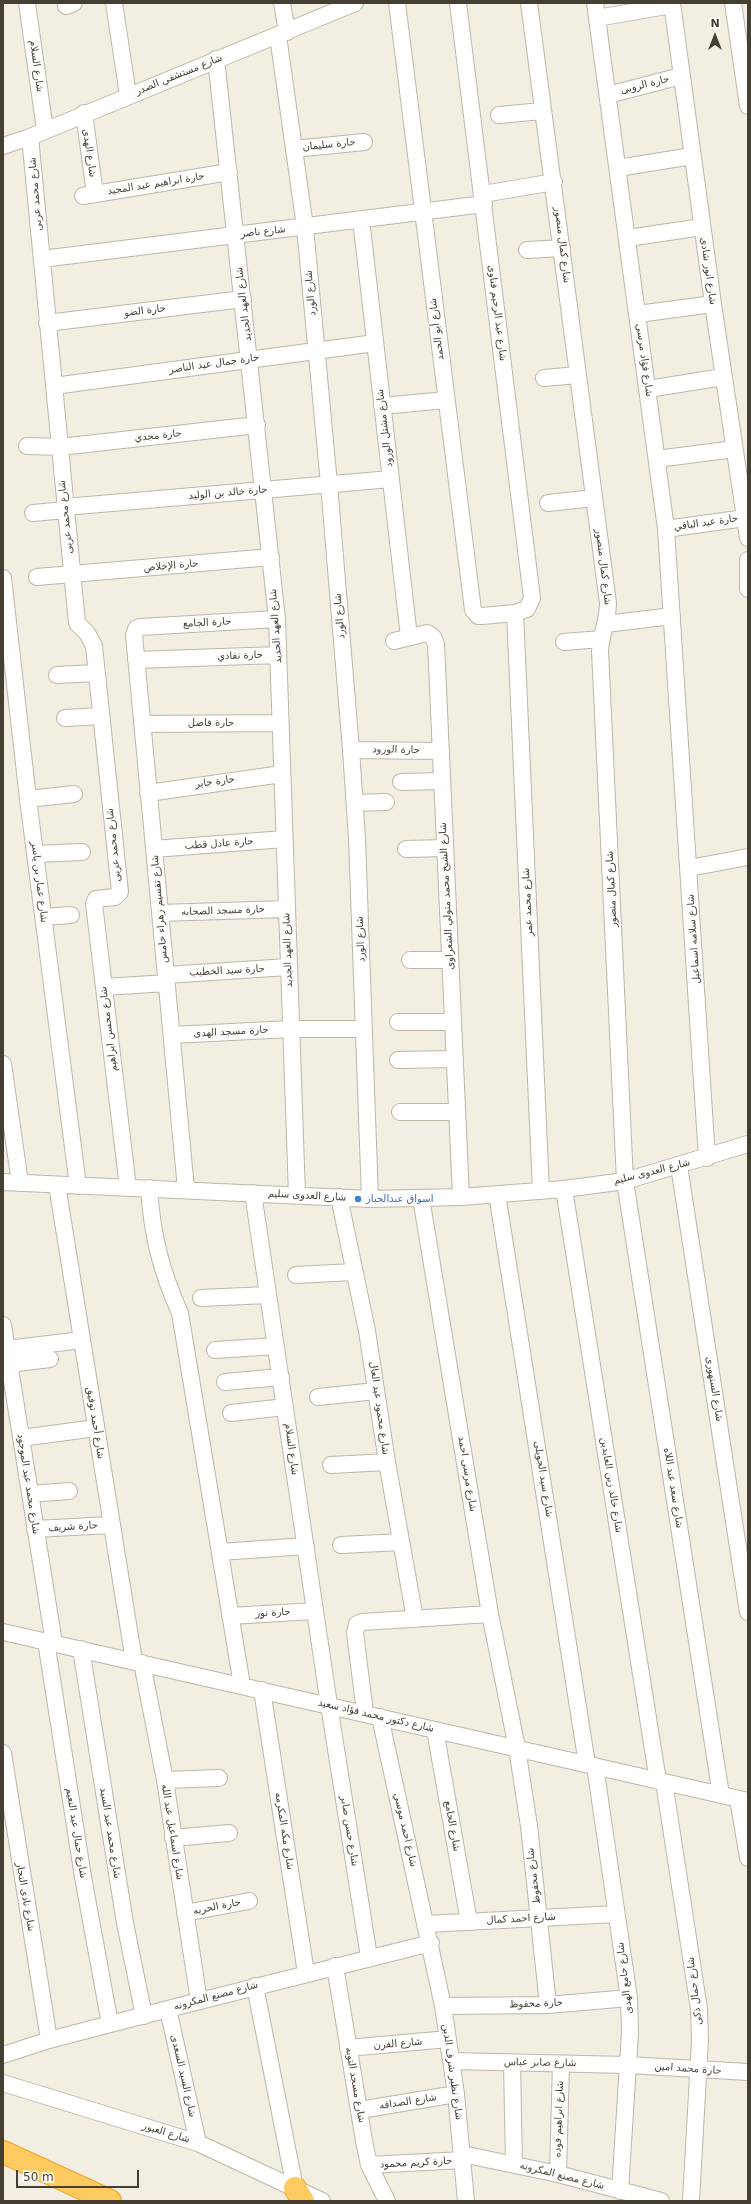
<!DOCTYPE html>
<meta charset="utf-8">
<style>
body{margin:0}
#map{position:relative;width:751px;height:2204px;overflow:hidden;background:#f3eee2;font-family:"DejaVu Sans",sans-serif}
canvas{display:block}
.frame{position:absolute;inset:0;border:4px solid #453e32;pointer-events:none}
.north{position:absolute;left:695px;top:16px;width:40px;height:40px;-webkit-text-stroke:3px #fff;paint-order:stroke;rotate:0deg;font-size:11px;font-weight:700;line-height:16px;text-align:center;color:#453e32}
.north::after{content:'';display:block;margin:auto;width:14px;height:18px;background:#453e32;clip-path:polygon(50% 0,100% 100%,50% 72%,0 100%)}
.scale{position:absolute;left:16px;top:2170px;width:123px;height:18px;box-sizing:border-box;border:2px solid #453e32;border-top:0;padding-left:5px;font-size:12px;line-height:14px;white-space:nowrap;color:#453e32;-webkit-text-stroke:3px #fff;paint-order:stroke}
</style>
<div id="map">
<canvas width="751" height="2204"></canvas>
<div class="frame"></div>
<div class="north">N</div>
<div class="scale">50 m</div>
</div>
<script>
const c = document.querySelector('canvas').getContext('2d');
c.lineJoin = 'round';
function stroke(path, color, width, dash) { c.strokeStyle = color; c.lineWidth = width; c.lineCap = dash ? 'butt' : 'round'; c.setLineDash(dash || []); c.stroke(path); }
function drawText(font, color, halo, rows, align = 'center') {
  c.font = font + ' "DejaVu Sans","Noto Naskh Arabic",sans-serif'; c.lineWidth = 3; c.setLineDash([]); c.textBaseline = 'middle'; c.strokeStyle = halo; c.fillStyle = color; for (const [text, x, y, turn = 0] of rows) {
    c.save(); c.translate(x, y); c.rotate((+turn || 0) * Math.PI / 180); c.textAlign = isNaN(turn) ? turn : align; if (halo) c.strokeText(text, 0, 0); c.fillText(text, 0, 0); c.restore();
  }
}
const minor = new Path2D(`
 M27 3 45 130
 M114 3 128 95
 M282 3 287 32
 M397 3 473 610 478 616H482L515 613 527 609 532 598 458 3
 M529 3 608 603C608 620 601 634 600 651L625 1181 721 1795
 M595 3 666 529 707 1158
 M672 3 713 304 748 538
 M733 3 748 106
 M66 6 74 3
 M597 18 672 5
 M278 36 305 227 329 484 351 750 357 839 370 1199
 M216 59 277 619 297 1195
 M608 95 681 76
 M84 113 95 194
 M499 115 542 111
 M30 137 77 623 87 633 94 646 120 892 115 897 96 899 94 904 128 1188
 M3 146 30 137 355 3
 M294 149 364 142
 M618 168 692 156
 M483 194 554 182
 M83 196 229 172
 M361 219 409 637
 M628 238 702 227
 M527 250 562 248
 M42 259 484 204
 M638 314 713 304
 M47 323 243 299
 M544 378 578 375
 M54 386 375 343
 M648 389 723 377
 M382 406 446 400
 M27 446 60 447 257 425
 M657 459 734 449
 M548 503 594 498
 M65 507 391 479
 M33 513 66 510
 M666 529 745 518
 M748 560V589
 M37 577 271 557
 M3 578 28 799 78 1186
 M515 613 541 1191
 M606 624 672 616
 M394 641 427 633 433 637 436 644 461 1197
 M564 642 601 639
 M136 660 278 655
 M57 675 96 673
 M65 718 101 716
 M142 724 280 723
 M351 750 441 751
 M401 782 442 781
 M148 793 282 774
 M28 799 74 794
 M355 803 386 802
 M154 849 284 839
 M406 849 445 848
 M35 854 82 852
 M689 868 748 857
 M160 913 286 909
 M43 917 71 915
 M410 960H450
 M166 975 288 967
 M104 987 167 983
 M398 1022H453
 M172 1035 291 1029H364
 M398 1060 455 1059
 M3 1064 20 1183
 M400 1112H457
 M679 1166 748 1612
 M3 1182 370 1199 461 1197 564 1189 625 1181 748 1144
 M57 1185 134 1661
 M149 1188C152 1235 161 1271 180 1313L242 1685
 M186 1189 134 635 136 629 140 627 277 619
 M564 1189 658 1781
 M253 1193 329 1705 369 1957
 M497 1194 587 1764
 M339 1197 367 1331 387 1462 415 1619
 M421 1198 490 1614 517 1748 529 1826 548 2005
 M296 1275 354 1272
 M201 1298 268 1295
 M3 1325 54 1643
 M7 1349 82 1340
 M215 1350 276 1346
 M9 1364 50 1359
 M225 1382 281 1377
 M318 1397 376 1391
 M231 1413 285 1407
 M21 1438 96 1428
 M331 1465 387 1462
 M30 1494 69 1491
 M35 1529 111 1525
 M341 1545 401 1542
 M220 1552 306 1546
 M230 1616 315 1611
 M3 1632 748 1801
 M46 1641 83 1877 110 2024
 M81 1649 125 1923 144 2016
 M142 1663 165 1780 199 2001
 M262 1690 306 1973
 M365 1713 355 1633 357 1624 362 1622 490 1614
 M380 1717 443 2006 456 2094 466 2201
 M435 1730 469 1922
 M3 1753 49 2040
 M595 1766 629 1998 630 2032 620 2191
 M165 1780 219 1778
 M664 1782 699 2009 700 2040 691 2201
 M738 1799 748 1858
 M173 1838 229 1833
 M185 1913 249 1901
 M427 1924 616 1914
 M335 1966 364 2141 369 2165 387 2201
 M255 1986 295 2188
 M443 2006 548 2005 629 1998
 M168 2009 198 2143
 M348 2048 448 2039
 M3 2055 49 2040 168 2009 431 1943
 M451 2061 628 2065 748 2072
 M512 2063 514 2164
 M3 2083 198 2143 322 2201
 M360 2110 456 2094
 M462 2154 558 2174 661 2201
 M369 2165 463 2160
 M558 2174 561 2064`);
const highway = new Path2D(`
 M3 2152 110 2201
 M295 2188 303 2201`);
stroke(minor, '#bfb6a4', 18);
stroke(highway, '#eea421', 24);
stroke(minor, '#fff', 16);
stroke(highway, '#ffcb61', 22);
for (const [x, y, r, color] of [
 [358,1199,4,"#3f7fe0"]
]) { const dot = new Path2D(); dot.arc(x, y, r, 0, 2 * Math.PI); c.fillStyle = color; c.fill(dot); stroke(dot, '#fff', 1.5); }
drawText('10px', '#453e32', '#fff', [
 ["شارع السلام",36,66,82],
 ["شارع مستشفي الصدر",179,75,-22],
 ["حارة الروبى",645,85,-14],
 ["حارة سليمان",329,145,-6],
 ["شارع الهدى",89,153,82],
 ["حارة ابراهيم عبد المجيد",156,184,-9],
 ["شارع محمد عربى",36,194,-95],
 ["شارع ناصر",263,232,-6],
 ["شارع كمال منصور",562,245,83],
 ["شارع انور شادى",708,271,82],
 ["شارع الورد",311,293,-95],
 ["شارع العهد الجديد",244,304,-97],
 ["حارة الضو",145,311,-7],
 ["شارع عبد الرحيم قناوى",497,313,83],
 ["شارع أبو الحمد",437,329,-97],
 ["شارع فؤاد مرسى",644,360,82],
 ["حارة جمال عبد الناصر",214,364,-8],
 ["شارع مشتل الورود",385,428,-97],
 ["حارة مجدي",158,436,-6],
 ["حارة خالد بن الوليد",228,493,-5],
 ["شارع محمد عربى",66,517,-96],
 ["حارة عبد الباقي",706,523,-8],
 ["حارة الإخلاص",171,566,-5],
 ["شارع كمال منصور",603,567,83],
 ["شارع الورد",340,616,-95],
 ["حارة الجامع",207,623,-3],
 ["شارع العهد الجديد",276,626,-94],
 ["حارة نفادي",240,656,-2],
 ["حارة فاضل",211,723],
 ["حارة الورود",396,750,1],
 ["حارة جابر",215,782,-8],
 ["حارة عادل قطب",219,844,-4],
 ["شارع محمد عربى",114,845,-96],
 ["شارع عمار بن ياسر",39,882,83],
 ["شارع كمال منصور",612,889,-93],
 ["شارع الشيخ محمد متولي الشعراوى",447,896,-93],
 ["شارع محمد عمر",528,902,-93],
 ["شارع تقسيم زهراء خامس",160,909,-95],
 ["حارة مسجد الصحابه",223,911,-2],
 ["شارع الورد",361,939,-92],
 ["شارع سلامه اسماعيل",694,939,-94],
 ["شارع العهد الجديد",288,950,-92],
 ["حارة سيد الخطيب",227,971,-3],
 ["شارع محسن ابراهيم",109,1029,-97],
 ["حارة مسجد الهدى",231,1032,-3],
 ["شارع العدوى سليم",652,1172,-14],
 ["شارع العدوى سليم",307,1196,3],
 ["شارع السنهورى",714,1389,81],
 ["شارع محمود عبد العال",379,1408,82],
 ["شارع أحمد توفيق",95,1423,81],
 ["شارع السلام",291,1449,82],
 ["شارع مرسى احمد",467,1474,81],
 ["شارع سيد الجويلى",543,1479,81],
 ["شارع محمد عبد الموجود",28,1484,81],
 ["شارع خالد زين العابدين",611,1485,81],
 ["شارع سعد عبد اللاه",673,1488,81],
 ["حارة شريف",73,1527,-3],
 ["حارة نور",273,1613,-3],
 ["شارع دكتور محمد فؤاد سعيد",376,1716,13],
 ["شارع الجامع",452,1826,80],
 ["شارع احمد موسي",405,1830,77],
 ["شارع مكه المكرمه",284,1831,81],
 ["شارع حسن صابر",349,1831,81],
 ["شارع اسماعيل عبد الله",172,1832,81],
 ["شارع جمال عبد النعيم",76,1833,81],
 ["شارع محمد عبد السيد",110,1833,81],
 ["شارع محفوظ",534,1876,-97],
 ["شارع نادى النجار",25,1897,80],
 ["حارة الحريه",217,1907,-11],
 ["شارع احمد كمال",521,1919,-3],
 ["شارع جامع الهدى",625,1978,-97],
 ["شارع جمال ذكى",695,1991,-97],
 ["شارع مصنع المكرونه",216,1996,-15],
 ["حارة محفوظ",536,2004,-2],
 ["شارع الفرن",398,2044,-5],
 ["شارع صابر عباس",540,2063,1],
 ["حارة محمد امين",688,2069,4],
 ["شارع نظير شرف الدين",452,2072,82],
 ["شارع السيد السعدى",183,2076,77],
 ["شارع مسجد التوبه",355,2085,80],
 ["شارع الصداقه",408,2102,-9],
 ["شارع ابراهيم فوده",559,2119,-88],
 ["شارع العبور",166,2133,17],
 ["حارة كريم محمود",416,2163,-3],
 ["شارع مصنع المكرونه",562,2176,14]
]);
drawText('10px', '#366cbe', '#fff', [
 ["اسواق عبدالجبار",366,1199]
], 'left');
</script>
